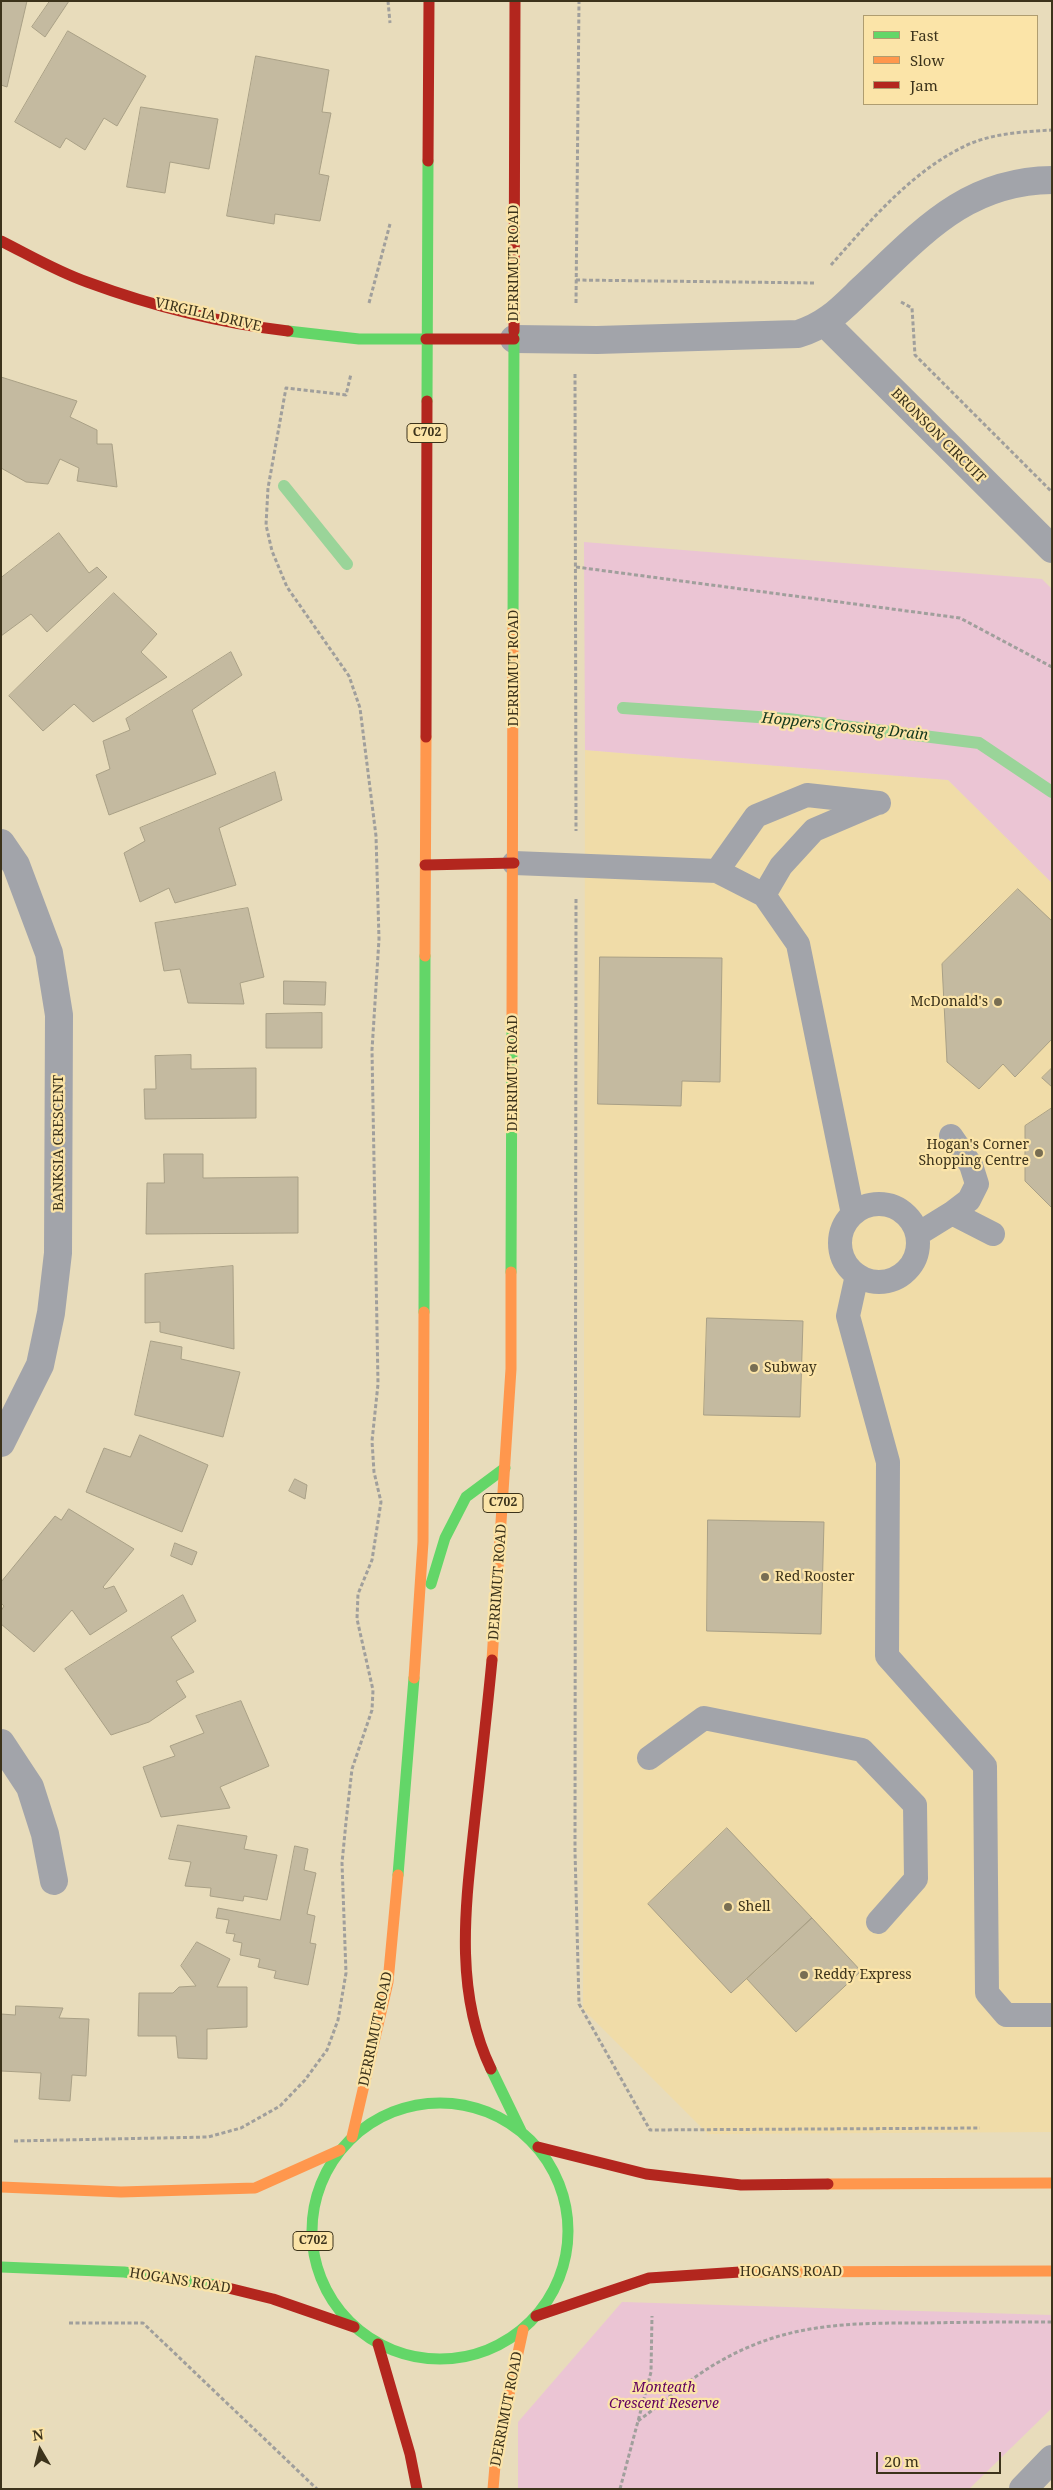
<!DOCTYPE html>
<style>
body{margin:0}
#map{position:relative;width:1053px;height:2490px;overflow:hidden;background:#e8dcbb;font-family:"Noto Serif",serif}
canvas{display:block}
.frame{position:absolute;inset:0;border:2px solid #3c331b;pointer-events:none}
.legend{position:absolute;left:863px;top:15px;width:175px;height:90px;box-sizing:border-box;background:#fbe4a8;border:1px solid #af9d70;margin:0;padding:6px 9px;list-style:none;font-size:15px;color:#3c331b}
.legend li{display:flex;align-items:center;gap:10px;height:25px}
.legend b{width:25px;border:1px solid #af9d70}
.north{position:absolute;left:15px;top:2425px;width:50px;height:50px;-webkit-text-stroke:4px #fbe4a8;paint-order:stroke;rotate:352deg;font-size:14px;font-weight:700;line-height:20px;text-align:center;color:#3c331b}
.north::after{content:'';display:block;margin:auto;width:18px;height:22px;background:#3c331b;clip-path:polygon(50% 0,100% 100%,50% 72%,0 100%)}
.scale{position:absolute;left:876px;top:2452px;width:125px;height:22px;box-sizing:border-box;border:2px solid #3c331b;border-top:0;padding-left:6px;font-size:15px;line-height:18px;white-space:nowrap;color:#3c331b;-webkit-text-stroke:4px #fbe4a8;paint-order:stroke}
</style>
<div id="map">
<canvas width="1053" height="2490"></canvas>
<div class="frame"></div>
<ul class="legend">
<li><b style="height:6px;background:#63d668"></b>Fast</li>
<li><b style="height:6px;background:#ff974d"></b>Slow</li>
<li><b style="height:6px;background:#b3261e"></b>Jam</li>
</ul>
<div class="north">N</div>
<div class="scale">20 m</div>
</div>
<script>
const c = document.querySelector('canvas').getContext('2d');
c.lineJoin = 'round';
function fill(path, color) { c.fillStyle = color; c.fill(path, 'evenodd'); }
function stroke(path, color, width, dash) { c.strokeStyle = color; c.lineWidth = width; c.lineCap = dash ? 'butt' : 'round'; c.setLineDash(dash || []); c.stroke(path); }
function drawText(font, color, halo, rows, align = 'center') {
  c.font = font + ' "Noto Serif",serif'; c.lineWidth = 4.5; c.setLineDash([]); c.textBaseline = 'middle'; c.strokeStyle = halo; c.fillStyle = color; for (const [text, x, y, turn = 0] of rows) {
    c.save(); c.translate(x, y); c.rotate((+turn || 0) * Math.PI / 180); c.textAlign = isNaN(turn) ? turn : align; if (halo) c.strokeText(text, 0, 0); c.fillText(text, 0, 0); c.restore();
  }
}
fill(new Path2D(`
 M585 750 948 780 1052 883V2132L708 2134 583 2009Z`), '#f0dca8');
fill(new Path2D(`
 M584 542 1042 579 1052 589V883L948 780 585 750Z
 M622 2302 1052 2315V2408L969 2489H518V2422Z`), '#ebc5d4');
stroke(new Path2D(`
 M284 486 347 564
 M623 708 788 719 979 743 1052 792`), '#9ad499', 12);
const building = new Path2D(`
 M1 1H27L7 87 1 85Z
 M50 1H69L45 37 32 27Z
 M68 31 146 76 117 126 104 118 85 150 66 138 60 148 15 122Z
 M256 56 329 70 322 112 331 113 319 174 329 176 320 221 275 214 274 224 227 216Z
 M141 107 218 119 209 169 170 162 165 193 127 187Z
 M1 377 77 401 70 417 97 430V444H112L117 487 77 481 79 468 60 459 48 484 26 482 1 468Z
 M59 533 89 573 97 567 107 577 47 632 31 614 1 636V578Z
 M114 593 157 634 141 652 167 677 93 722 74 704 43 731 9 696Z
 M231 652 242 675 192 710 216 774 109 815 96 775 110 769 103 741 130 730 126 719Z
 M275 772 282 800 219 828 236 885 175 903 169 888 140 902 124 853 145 841 140 828Z
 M1018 889 1052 921V1039L1015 1077 1003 1064 979 1089 947 1062 942 964Z
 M248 908 264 977 240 983 244 1004 188 1003 180 969 164 971 155 923Z
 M600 957 722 958 720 1082 682 1081 681 1106 598 1104Z
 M284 981 326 982 325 1005 284 1004Z
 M322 1013V1048H266V1014Z
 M191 1055V1069L256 1068V1118L145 1119 144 1089H156L155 1056Z
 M1052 1068V1087L1042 1078Z
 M1052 1108V1208L1025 1181V1126Z
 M164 1154H203V1178L298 1177V1233L146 1234 147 1183H164Z
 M233 1266 234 1349 160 1332V1322L145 1323V1274Z
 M707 1318 803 1321 800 1417 704 1415Z
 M151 1341 182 1347 181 1359 240 1372 223 1437 135 1415Z
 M140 1435 208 1465 182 1532 86 1492 104 1448 130 1457Z
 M295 1479 307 1485 305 1499 289 1491Z
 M69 1509 134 1549 103 1587 105 1589 114 1586 127 1611 90 1635 72 1610 34 1652 1 1624V1611L4 1606 1 1603V1582L55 1516 61 1520Z
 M708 1520 824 1522 821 1634 707 1631Z
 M175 1543 197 1552 192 1565 171 1556Z
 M183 1595 196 1621 171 1637 194 1672 176 1681 186 1697 149 1722 111 1735 65 1669Z
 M241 1701 269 1766 220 1787 230 1808 161 1817 143 1767 175 1756 170 1746 204 1733 196 1716Z
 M178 1825 247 1836 244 1849 277 1855 267 1900 244 1896 243 1901 210 1896 211 1888 185 1886 191 1862 169 1859Z
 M727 1828 812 1918 731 1993 648 1904Z
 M295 1846 308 1849 304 1870 316 1873 307 1914 315 1916 310 1943 316 1944 308 1985 274 1978 276 1971 258 1967 260 1959 240 1955 242 1943 233 1941 235 1934 226 1933 229 1920 216 1918 218 1908 280 1920Z
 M812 1918 861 1971 796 2032 747 1979Z
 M197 1942 230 1959 217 1987H247V2027L207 2029V2059L178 2058 176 2036H138L139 1993H173L179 1987 196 1986 181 1966Z
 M16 2006 63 2008 59 2018 89 2019 86 2076 72 2075 70 2101 39 2099 41 2073 1 2071V2014L15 2015Z`);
fill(building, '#c4baa0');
stroke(building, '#a9a086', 1);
stroke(new Path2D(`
 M388 1 390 23
 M831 265C870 221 911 172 965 146 992 133 1023 132 1052 130
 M576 280 816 283
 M901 302 912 308 915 355 1052 492
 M369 303 390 224
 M576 303 579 1
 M575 374 576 831
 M576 567 960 618 1052 667
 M576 899 575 1851 579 2004 650 2130 980 2128
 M14 2141 208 2137 241 2128 280 2106 305 2080 327 2050 338 2020 346 1973 342 1863 346 1822 352 1769 372 1710 373 1690 357 1619 358 1594 372 1560 381 1502 374 1472 372 1441 378 1384 372 1050 379 939 376 836 360 708 349 676 287 587 272 551 266 525 268 488 286 388 346 395 351 374
 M69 2323H143L317 2489
 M638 2421C664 2402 689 2379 717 2363 787 2322 849 2323 927 2323 968 2322 1010 2322 1052 2322
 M620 2489 651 2372 652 2316`), '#a09f9c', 3, [4, 2.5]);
stroke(new Path2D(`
 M514 863 717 871 764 895 798 944 853 1214
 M717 871 756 816 807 795 879 803
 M764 895 781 866 814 830 875 804
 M951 1136 971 1165 977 1184 969 1200 952 1213
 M840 1243a39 39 0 1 1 78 0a39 39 0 1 1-78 0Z
 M918 1234 952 1213 993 1234
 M857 1275 848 1316 888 1462 887 1656 985 1766 987 1993 1006 2015H1052
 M649 1758 704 1718 862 1750 915 1805 916 1879 878 1922`), '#a2a4aa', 24);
stroke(new Path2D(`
 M825 323 1052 549
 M514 339 597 340 798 334C827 325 841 309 862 289 921 234 965 181 1052 180
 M1 843 16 865 49 953 59 1015 58 1253 51 1313 40 1365 1 1443
 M1 1743 30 1787 45 1834 54 1881
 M1023 2489 1052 2459`), '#a2a4aa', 28);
stroke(new Path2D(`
 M288 331 359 339H426
 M427 401 428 161
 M513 627 514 331
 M511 1272 512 1019
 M424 1312 425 956
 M431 1584 445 1538 466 1497 505 1468
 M398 1875 414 1678
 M491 2069 521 2131
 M312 2231a128 128 0 1 1 256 0a128 128 0 1 1-256 0Z
 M1 2267 124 2272 216 2285`), '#63d668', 11);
stroke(new Path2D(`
 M425 956 426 737
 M512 1019 513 627
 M492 1660 511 1369V1272
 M414 1678 423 1542 424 1312
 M352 2137 388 1982 398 1875
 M828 2184 1052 2183
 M1 2187 121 2192 255 2188 340 2150
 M740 2272 1052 2271
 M493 2489 496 2454 523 2330`), '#ff974d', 11);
stroke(new Path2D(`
 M428 161 429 1
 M1 241C29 255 58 272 87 282 152 306 219 323 288 331
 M514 331 515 1
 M426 339H514
 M426 737 427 401
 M425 865 514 863
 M491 2069C453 1990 466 1902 475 1818 481 1765 487 1712 492 1660
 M538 2147 646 2174 741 2185 828 2184
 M216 2285 273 2299 354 2327
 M536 2316 649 2278 740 2272
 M378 2344 410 2454 417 2489`), '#b3261e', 11);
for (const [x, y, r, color] of [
 [998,1002,5,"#786e53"],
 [1039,1153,5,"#786e53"],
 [754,1368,5,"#786e53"],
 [765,1577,5,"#786e53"],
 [728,1907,5,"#786e53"],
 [804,1975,5,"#786e53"]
]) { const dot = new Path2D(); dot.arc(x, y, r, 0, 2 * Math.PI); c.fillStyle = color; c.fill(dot); stroke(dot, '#fbe4a8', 2); }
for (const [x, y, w] of [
 [427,433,40],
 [503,1503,40],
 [313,2241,40]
]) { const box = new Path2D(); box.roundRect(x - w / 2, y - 9.5, w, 19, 4); c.fillStyle = '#fbe4a8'; c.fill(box); stroke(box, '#3c331b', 1); }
drawText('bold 12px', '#3c331b', null, [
 ["C702",427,433],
 ["C702",503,1503],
 ["C702",313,2241]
]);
drawText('14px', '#3c331b', '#fbe4a8', [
 ["DERRIMUT ROAD",514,263,-90],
 ["VIRGILIA DRIVE",208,315,13],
 ["BRONSON CIRCUIT",938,436,45],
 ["DERRIMUT ROAD",514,668,-90],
 ["DERRIMUT ROAD",513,1073,-90],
 ["BANKSIA CRESCENT",59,1143,-90],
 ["DERRIMUT ROAD",498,1582,-86],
 ["DERRIMUT ROAD",376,2029,-78],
 ["HOGANS ROAD",791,2272],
 ["HOGANS ROAD",180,2281,9],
 ["DERRIMUT ROAD",507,2409,-79]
]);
drawText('14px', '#3c331b', '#fbe4a8', [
 ["McDonald's",988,1002,"right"],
 ["Hogan's Corner",1029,1145,"right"],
 ["Shopping Centre",1029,1161,"right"],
 ["Subway",764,1368],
 ["Red Rooster",775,1577],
 ["Shell",738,1907],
 ["Reddy Express",814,1975]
], 'left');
drawText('italic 14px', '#61005f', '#fbe4a8', [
 ["Monteath",664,2388],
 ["Crescent Reserve",664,2404]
]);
drawText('italic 15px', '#12371c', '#fbe4a8', [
 ["Hoppers Crossing Drain",845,727,6]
]);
</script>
